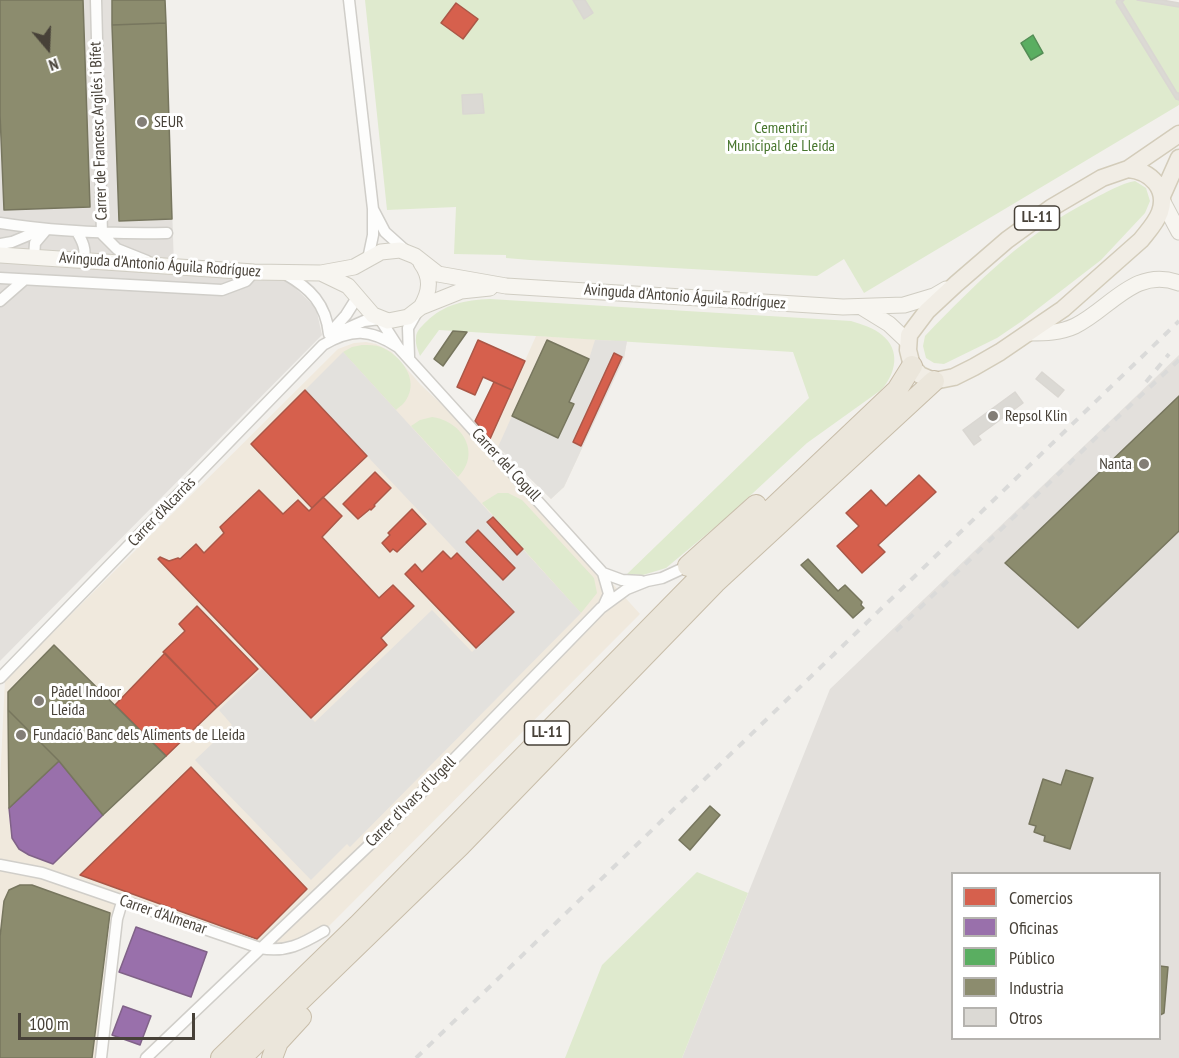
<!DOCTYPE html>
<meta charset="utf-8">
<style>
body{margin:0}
#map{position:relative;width:1179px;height:1058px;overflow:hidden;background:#f2f0ec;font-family:"PT Sans Narrow",sans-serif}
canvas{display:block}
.legend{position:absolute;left:951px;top:872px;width:210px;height:168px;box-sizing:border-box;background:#fff;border:2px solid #b5b3af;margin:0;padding:8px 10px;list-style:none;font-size:18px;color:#474138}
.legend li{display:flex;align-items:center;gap:12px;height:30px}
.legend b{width:30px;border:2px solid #b5b3af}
.north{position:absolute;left:18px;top:18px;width:60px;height:60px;-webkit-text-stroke:4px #fff;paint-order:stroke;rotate:161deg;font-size:16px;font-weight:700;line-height:24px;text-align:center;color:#474138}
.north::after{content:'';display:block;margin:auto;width:21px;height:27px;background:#474138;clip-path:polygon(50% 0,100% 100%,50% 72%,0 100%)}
.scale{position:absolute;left:18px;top:1013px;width:177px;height:27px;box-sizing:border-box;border:3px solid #474138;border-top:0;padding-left:8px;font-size:18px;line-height:21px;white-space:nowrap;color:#474138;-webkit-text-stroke:4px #fff;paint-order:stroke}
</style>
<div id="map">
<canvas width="1179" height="1058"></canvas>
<ul class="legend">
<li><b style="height:16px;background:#d6604d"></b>Comercios</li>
<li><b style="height:16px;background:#9970ab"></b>Oficinas</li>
<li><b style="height:16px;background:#5aae61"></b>Público</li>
<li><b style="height:16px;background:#8c8c6e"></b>Industria</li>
<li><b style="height:16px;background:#dbd9d4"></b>Otros</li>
</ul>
<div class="north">N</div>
<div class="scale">100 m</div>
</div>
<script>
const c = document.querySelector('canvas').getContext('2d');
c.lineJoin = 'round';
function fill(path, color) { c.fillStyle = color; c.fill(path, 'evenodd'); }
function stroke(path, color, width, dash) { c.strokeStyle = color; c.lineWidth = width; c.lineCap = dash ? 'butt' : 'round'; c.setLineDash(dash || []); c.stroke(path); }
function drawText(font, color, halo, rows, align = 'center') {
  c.font = font + ' "PT Sans Narrow",sans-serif'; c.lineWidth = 6; c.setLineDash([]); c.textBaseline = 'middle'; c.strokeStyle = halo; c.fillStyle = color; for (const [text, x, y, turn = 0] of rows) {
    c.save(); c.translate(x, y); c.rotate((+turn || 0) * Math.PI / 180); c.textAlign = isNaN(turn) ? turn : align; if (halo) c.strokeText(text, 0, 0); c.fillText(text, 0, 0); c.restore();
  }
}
fill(new Path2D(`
 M536 336 627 341 624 358 564 487 551 499 490 439ZM547 340 569 402 574 404 559 437 512 416Z
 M366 342 376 344 392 352 421 385 498 457 640 614 324 931 285 950 122 904 104 1058H0V782L5 680 338 349 354 343Z`), '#f0e9dd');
fill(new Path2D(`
 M0 0H165L174 266 288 281 316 308 322 335 0 661Z
 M1179 355V1058H682L830 689ZM952 874H1160V1038H952Z`), '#e3e0dc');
fill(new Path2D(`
 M365 0H1162L1179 3V105L864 293 844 259 817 276 530 260 506 258V255L454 254 456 207 387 210Z
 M1135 181 1146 188 1150 201 1145 213 1101 260 1022 321 997 338 944 364 934 363 926 358 923 346 925 336C976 283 1027 232 1093 199 1107 192 1120 184 1135 181Z
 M490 299 851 321C861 324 874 328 882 335 901 350 896 374 881 390L807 443 726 518 666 568 643 575 627 574 809 398 793 352 439 330 420 356C418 350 415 344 416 338 416 331 421 327 426 322 444 304 465 300 490 299Z
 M362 345C369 345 375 345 381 347 400 355 420 379 406 400 404 404 399 407 396 410L343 352 352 347Z
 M432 417C462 421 482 453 458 477L411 426 420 420Z
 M498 493H508L522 500 594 578 597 593 581 613 482 503Z
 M697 872 748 893 682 1058H565L602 965Z`), '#dfeace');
fill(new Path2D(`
 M595 340 627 341 624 358 564 487 551 499 498 447 512 416 559 437 574 404 569 402 589 359Z
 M343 352 581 613 350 847 347 844 311 880 195 760 232 725 219 710 263 668 315 722 432 610 472 652 514 612 305 390Z`), '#e3e1dd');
const shops = new Path2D(`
 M456 3 478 19 463 39 441 23Z
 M478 340 525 361 512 390 483 377 475 395 457 387Z
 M614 353 622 357 581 446 573 442Z
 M494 382 512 390 490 439 475 421Z
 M305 390 367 456 312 508 251 444Z
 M375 472 391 488 374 505 375 506 371 510 370 509 358 519 343 504Z
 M919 475 936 492 878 545 885 552 862 573 837 546 859 526 846 513 871 490 886 506Z
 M259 490 283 514 298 500 309 511 323 497 342 516 322 537 379 598 393 585 414 606 381 638 387 645 311 718 158 559 160 557 169 561 178 558 180 559 196 544 204 553 224 533 220 527Z
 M412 509 426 524 397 552 393 549 390 552 382 543 390 535 388 533Z
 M493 517 523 549 517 555 487 522Z
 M478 530 515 568 503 580 466 542Z
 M443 551 451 559 457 553 514 612 476 648 405 574 415 564 422 572Z
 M197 606 258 669 217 707 163 652 185 631 179 624Z
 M165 653 217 707 166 756 115 705Z
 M191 767 307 889 257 939 80 875Z`);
fill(shops, '#d6604d');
stroke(shops, '#ab5747', 1.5);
const offices = new Path2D(`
 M59 761 103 815 53 864 29 855 19 849 12 838 9 808Z
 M136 927 207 952 191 997 119 972Z
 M123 1006 151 1016 140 1045 112 1035Z`);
fill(offices, '#9970ab');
stroke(offices, '#806288', 1.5);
const public = new Path2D(`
 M1033 35 1043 53 1031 60 1021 43Z`);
fill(public, '#5aae61');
stroke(public, '#548d55', 1.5);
const industry = new Path2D(`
 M0 0H83L90 207 4 210 0 114Z
 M112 0H165L166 23 112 25Z
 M166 23 172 219 119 221 112 25Z
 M453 331 467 332 443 366 434 359Z
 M547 340 589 359 569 402 574 404 558 438 512 416Z
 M1179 396V531L1078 628 1005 563Z
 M808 559 838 591 845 585 862 602 861 605 864 608 853 618 801 565Z
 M54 645 166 756 103 815 59 761 8 710V692Z
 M8 710 59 761 9 808Z
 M1066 770 1093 778 1070 849 1044 841 1045 836 1034 832 1036 826 1029 824 1043 779 1061 785Z
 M710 806 720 815 690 850 679 840Z
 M20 885H32L110 913 92 1058H0V937L4 901 9 890Z
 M1160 966 1168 967 1164 1013 1160 1015Z`);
fill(industry, '#8c8c6e');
stroke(industry, '#77765e', 1.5);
const building = new Path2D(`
 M573 0H585L593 13 584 19Z
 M1117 0H1124L1122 2 1177 93H1179V100L1176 99 1116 2Z
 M1137 0H1162L1179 3V7Z
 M482 94 484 113 463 114 462 95Z
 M1042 372 1064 390 1058 397 1036 379Z
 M1015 392 1023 403 978 436 981 440 974 445 963 430Z`);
fill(building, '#dbd9d4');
stroke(building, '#dad7d2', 1.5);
const street = new Path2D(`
 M96 0 102 234 117 249 147 261
 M349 0 373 209V235L368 259
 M373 209 385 232 405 250
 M0 223C57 232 109 234 167 233
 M77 232C83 242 86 249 84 260
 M0 244 12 242 41 230
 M34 257 35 243 46 230
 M285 274C310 288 326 304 329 334
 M0 278 222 290 246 281 254 272
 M0 301 24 280
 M339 332 364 321 380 319 398 347 603 573 609 594 604 605
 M329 334 346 315 358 296
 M409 357 408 328 417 312
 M603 573 622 580 641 581
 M0 678 323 345C352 328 370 329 398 347
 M0 865 42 873 260 948C286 953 302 944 324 931
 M101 1058 117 919 122 902
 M146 1058 385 830 601 608 627 589 647 581 662 578 688 566`);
const secondary = new Path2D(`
 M1162 200 1179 232
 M0 255 254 272 321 273 354 267 381 252 400 250 415 256 438 274 506 286 843 307 904 305 934 296 946 289
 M421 263C432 278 430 292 421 307
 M321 273 348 286 373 315 388 321 408 317 421 307 461 291 490 288
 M863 308 889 324 907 341
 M1029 333C1045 333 1060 333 1075 326 1110 309 1135 266 1179 283`);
const primary = new Path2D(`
 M1128 169C1151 171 1168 189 1160 212 1156 223 1148 231 1141 240L1063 309 1000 352 974 367 954 377 934 381 920 375 912 366 908 350 909 335 927 311 956 284 1007 240 1051 208 1102 178Z
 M1128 169 1179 134
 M1162 196 1179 158`);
const highway = new Path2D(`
 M688 566 756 505
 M221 1058 358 925 702 575 897 390 912 366
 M241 1058 460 846 715 583 934 381
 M272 1058 278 1042 301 1017`);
stroke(street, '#d0cec9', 13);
stroke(secondary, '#d0cdc3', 17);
stroke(primary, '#d3ccba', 19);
stroke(highway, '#c8bda9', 22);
stroke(street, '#fdfdfc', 10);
stroke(secondary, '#f7f5f0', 15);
stroke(primary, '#f1ede5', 16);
stroke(highway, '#ebe6db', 20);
stroke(new Path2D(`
 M1146 382 1169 354
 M896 631 1104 430 1179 360
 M416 1058 1179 321`), '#dadad9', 4, [8, 8]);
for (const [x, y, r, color] of [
 [142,122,6,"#837e77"],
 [993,416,6,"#837e77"],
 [1144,464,6,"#837e77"],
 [39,701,6,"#837e77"],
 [21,735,6,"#837e77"]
]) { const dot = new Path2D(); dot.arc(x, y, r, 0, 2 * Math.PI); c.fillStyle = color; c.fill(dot); stroke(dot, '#fff', 2); }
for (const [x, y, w] of [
 [1037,218,45],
 [547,733,45]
]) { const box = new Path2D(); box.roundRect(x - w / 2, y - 12, w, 24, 4.5); c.fillStyle = '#fff'; c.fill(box); stroke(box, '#474138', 1.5); }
drawText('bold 15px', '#474138', null, [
 ["LL-11",1037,218],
 ["LL-11",547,733]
]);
drawText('16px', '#474138', '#fff', [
 ["SEUR",154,122],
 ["Repsol Klin",1005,416],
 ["Nanta",1132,464,"right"],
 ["Pàdel Indoor",51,692],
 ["Lleida",51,710],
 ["Fundació Banc dels Aliments de Lleida",33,735]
], 'left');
drawText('16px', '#48762e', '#fff', [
 ["Cementiri",781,128],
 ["Municipal de Lleida",781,146]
]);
drawText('16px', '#474138', '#fff', [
 ["Carrer de Francesc Argilés i Bifet",99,131,-92],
 ["Avinguda d'Antonio Águila Rodríguez",160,265,4],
 ["Avinguda d'Antonio Águila Rodríguez",685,297,4],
 ["Carrer del Cogull",506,465,47],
 ["Carrer d'Alcarràs",162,512,-46],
 ["Carrer d'Ivars d'Urgell",411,802,-45],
 ["Carrer d'Almenar",163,915,19]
]);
</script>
